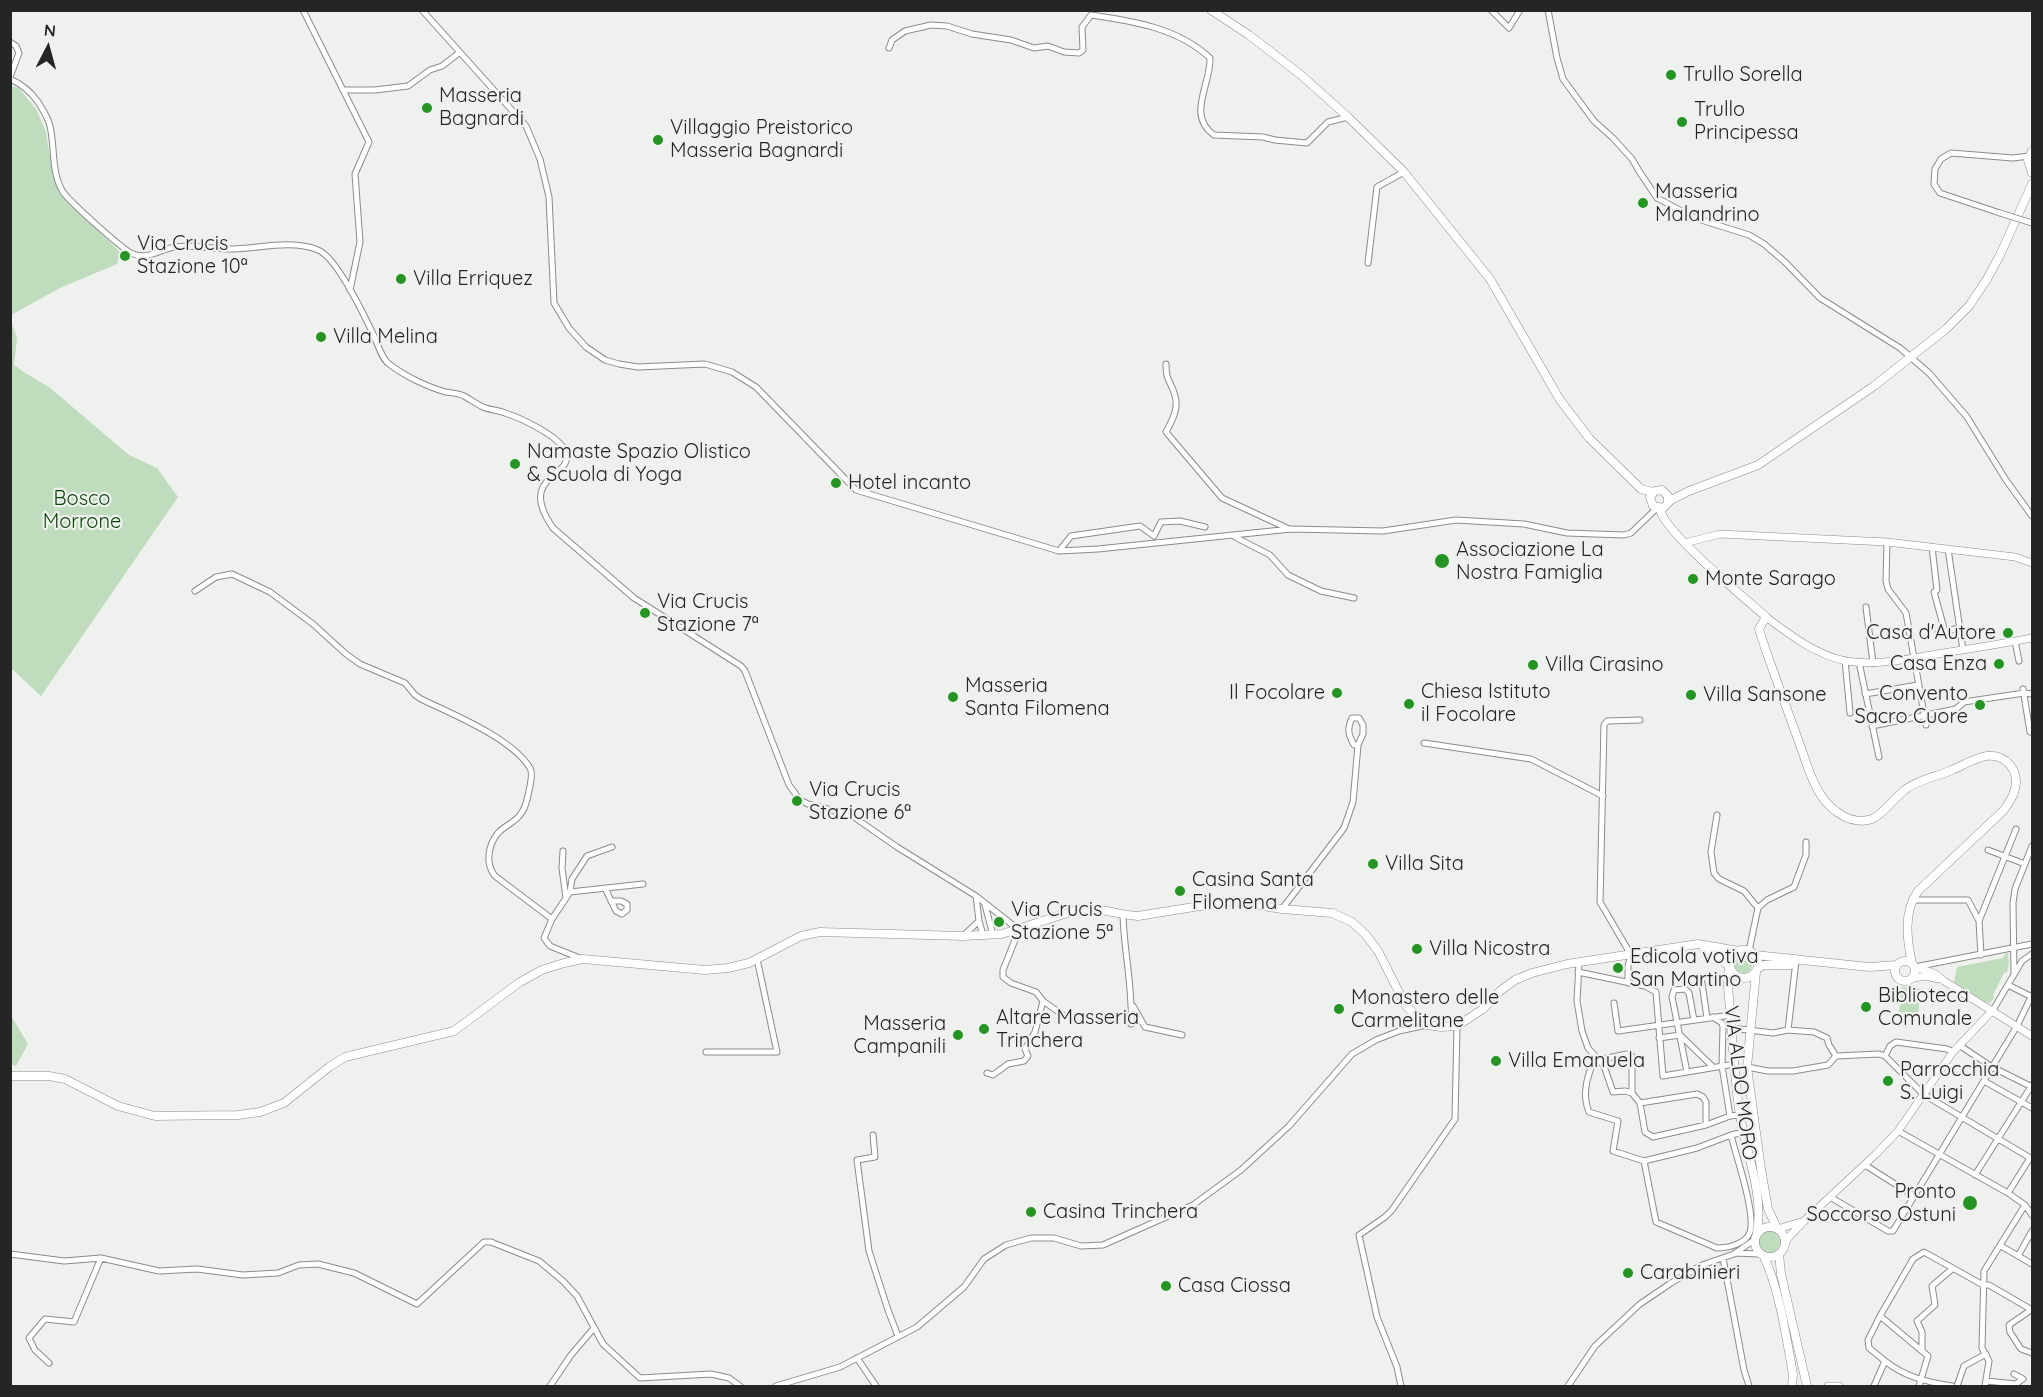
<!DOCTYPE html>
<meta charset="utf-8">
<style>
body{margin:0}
#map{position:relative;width:2043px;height:1397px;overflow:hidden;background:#eff1ee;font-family:Quicksand,sans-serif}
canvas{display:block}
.frame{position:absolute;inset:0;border:12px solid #242524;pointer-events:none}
.north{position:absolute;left:18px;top:18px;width:60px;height:60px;-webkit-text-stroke:4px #eff1ee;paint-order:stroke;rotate:6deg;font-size:16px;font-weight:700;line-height:24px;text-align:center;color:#242524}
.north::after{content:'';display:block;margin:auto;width:21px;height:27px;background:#242524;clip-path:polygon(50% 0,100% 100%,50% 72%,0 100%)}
</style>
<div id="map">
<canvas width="2043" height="1397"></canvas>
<div class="frame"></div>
<div class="north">N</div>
</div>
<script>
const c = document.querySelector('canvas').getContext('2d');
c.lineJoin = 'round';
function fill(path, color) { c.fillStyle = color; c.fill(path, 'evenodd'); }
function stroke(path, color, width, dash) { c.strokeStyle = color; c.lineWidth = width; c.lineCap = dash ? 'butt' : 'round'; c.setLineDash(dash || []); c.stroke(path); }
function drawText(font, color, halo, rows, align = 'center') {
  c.font = font + ' Quicksand,sans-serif'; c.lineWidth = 4.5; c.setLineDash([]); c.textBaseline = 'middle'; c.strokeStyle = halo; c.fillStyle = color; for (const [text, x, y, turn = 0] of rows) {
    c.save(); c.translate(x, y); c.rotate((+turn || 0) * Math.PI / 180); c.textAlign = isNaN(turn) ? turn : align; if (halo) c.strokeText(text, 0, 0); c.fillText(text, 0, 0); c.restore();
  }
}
fill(new Path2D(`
 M11 86 19 88 36 109 46 132 52 169 59 193 120 252 117 264 60 288 11 315Z
 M10 318 17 338 14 365 25 373 49 387 129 455 157 468 178 497 41 696 11 668Z
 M2008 953 2009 963 2007 972 2004 973 1993 995 1994 998 1990 1003 1985 1002 1954 982 1957 967 2003 958 2005 954Z
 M1734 965a9 9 0 1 1 18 0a9 9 0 1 1-18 0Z
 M1902 987 1921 989 1918 1014 1899 1012Z
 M10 1014 28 1044 16 1066 11 1064Z
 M1758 1242a11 11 0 1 1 22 0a11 11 0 1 1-22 0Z`), '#bfdcbc');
const minor = new Path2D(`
 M303 10 369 142 355 174 360 242 350 290
 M422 10 526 126 540 159 549 197 554 303 569 328 586 347 605 360 619 364 638 367 705 364 732 372 756 387 856 490 1059 551 1098 549 1291 529 1383 531 1456 520 1524 524 1567 533 1624 535 1631 533 1657 508
 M1491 10 1509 28 1520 10
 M1548 10 1557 58 1563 79 1594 121 1613 138 1632 159 1639 171 1657 198 1695 218 1749 235 1764 244 1785 262 1820 298 1900 348 1929 373 1967 417 2006 480 2032 516
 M10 42 16 46 19 53 10 77
 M889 48 892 40 905 31 931 25 947 26 972 34 1011 40 1034 48 1048 46 1064 52 1079 53 1083 50 1082 27 1091 15C1133 21 1178 28 1210 58 1211 85 1186 115 1214 135L1263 137 1275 140 1307 143 1328 122 1348 117
 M10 79C22 84 31 92 38 102 43 110 48 117 50 126 55 147 51 173 63 192 70 202 120 247 131 253 146 261 159 250 174 247 191 244 211 249 229 249 258 249 290 239 318 250 337 257 365 317 374 336 378 345 382 359 389 364 405 376 427 387 446 392 452 393 458 393 464 396 470 399 476 404 483 407 490 410 498 410 505 413 521 418 559 436 565 451 577 478 515 473 553 528L634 598 741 666 745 671 789 785 800 800 808 804 851 815 897 847 976 896 1019 930 1003 970V977L1011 983 1036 992 1043 1001 1063 1015
 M343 90H375L408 86 430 70 442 66 459 53
 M2000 213 1940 193 1934 184 1935 169 1941 159 1951 153 2013 158 2029 156
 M1368 263 1377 187 1404 172
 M1166 364C1166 383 1171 380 1175 396 1179 408 1172 421 1166 432L1222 498 1289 529
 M1235 537 1270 555 1288 575 1321 591 1354 598
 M1887 542 1886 581 1888 589 1906 613 1926 725
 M1932 547 1937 590 1934 592 1945 632
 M1948 549 1963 650
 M1059 551 1071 536 1140 526 1154 536 1161 522 1180 521 1205 527
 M195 591 216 577 232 574 270 592 313 624 346 654 360 664 405 683 415 695 421 699C452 714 512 738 530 768 533 773 531 780 530 786 528 794 527 805 522 812 517 822 505 825 498 833 488 845 485 864 495 876L552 919 544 938 550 946 582 959
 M1866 607 1873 663
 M1938 633 1959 628
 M2015 641 2019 661
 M1845 660 1850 713
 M1859 662 1879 757
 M2023 689 2030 732
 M1865 694 1918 685
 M1872 726 1956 709 1964 702 2024 693 2032 694
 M1424 743 1531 759 1603 796
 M1717 815 1711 852 1714 873 1719 879 1744 891 1758 908
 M1988 850 2025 864
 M563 851 562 868 566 898
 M605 888 616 911 622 914 627 910V904L621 901H611
 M570 892 643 884
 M976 896 979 921 983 935
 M1912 900H1968L1979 921
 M985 905 993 935
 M1758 908 1767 900 1794 887 1806 855V842
 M1282 909 1344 828 1353 802 1358 745 1363 734V725L1359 718H1352C1347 729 1348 734 1354 745H1358
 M1123 915C1124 952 1133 988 1131 1024
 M552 919 570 892 572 879 587 856 612 847
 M963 936 979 921
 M1749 951 1758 908
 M1981 955 1979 921 2016 829
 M1579 963 1577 1001 1582 1031 1588 1048 1604 1066 1613 1092 1625 1091 1632 1093
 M1915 967 2032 944
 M1578 972 1645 986 1656 992 1663 1076 1735 1064
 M2014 974 2013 903 2015 889 2032 846
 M1628 983V966L1631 955 1600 902 1604 725 1607 721 1640 720
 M1702 983 1707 1018
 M2008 985 2032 997
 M1614 1003 1618 1031 1731 1015
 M1133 1006 1145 1027 1182 1035
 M1993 1010 2022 961 2032 954
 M1713 1017 1722 1023 1723 1027 1722 1066 1730 1116
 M1732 1028 1773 1033 1788 1030 1814 1032 1827 1038 1829 1045 1836 1056
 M1788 1030 1796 961
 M1659 1038 1680 1035 1713 1067
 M1959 1045 1992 1067 2032 1087
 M706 1052H777L757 959
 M1885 1056 1890 1046 1896 1042 1947 1049 1953 1052
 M1595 1057C1588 1075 1581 1093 1589 1112L1618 1121 1613 1151 1644 1161 1697 1148 1731 1135 1744 1132
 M1598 1060 1627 1054 1632 1056V1093
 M1747 1067 1768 1071H1793L1828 1065 1836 1056 1879 1054 1885 1056 1923 1094 2032 1159
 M1687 1072 1672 997 1674 990 1685 989 1689 993 1694 1020
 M987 1073 993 1075 1008 1064 1024 1061 1028 1056 1025 1049 1035 1032 1043 1001
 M1984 1081 2032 1108
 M1632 1093 1640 1103 1645 1132 1653 1137 1706 1125 1730 1116 1740 1115
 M1640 1103 1697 1094 1703 1097 1706 1102V1125
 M1898 1131 2008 1193 2025 1205 2032 1215
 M873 1135 875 1157 857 1160 869 1251 888 1310 898 1336
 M1644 1161 1656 1222 1717 1248C1728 1248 1746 1244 1750 1232 1756 1213 1736 1156 1731 1135
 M1865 1165 1914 1196
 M1975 1175 2032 1085
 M2008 1193 2030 1158
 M1830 1197 1888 1231H1893L2017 1026 2032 995
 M2001 1246 2032 1264
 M1735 1253 1759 1254
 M10 1254 64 1261 101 1258 159 1271 197 1269 243 1275 278 1273 299 1265 318 1264 354 1273 417 1304 484 1242H491L539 1261 563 1281 577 1296 603 1344 640 1378 711 1374 729 1378 740 1386
 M2018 1256 2032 1231
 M1723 1258 1744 1370 1749 1386
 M2031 1310 2009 1325 2010 1332 2021 1349 2032 1353
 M1922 1349V1332L1917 1321 1935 1305 1932 1286 1952 1269
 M857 1358 876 1386
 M1885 1361C1905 1377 1927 1382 1952 1386
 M49 1363 35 1350 29 1338 45 1319 74 1322 101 1258
 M1986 1381 2016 1384 2023 1379 2014 1374
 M550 1386 571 1355 594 1328
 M776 1386 840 1367 917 1327 964 1287 984 1259 1006 1245 1031 1238H1054L1081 1246 1103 1245 1193 1205 1241 1170 1289 1126 1352 1054 1376 1040 1399 1031 1427 1025
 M1401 1386 1397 1367 1377 1317 1359 1235 1385 1217 1392 1210 1455 1119 1457 1026
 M1568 1386 1595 1346 1640 1304 1671 1283 1702 1265 1734 1254 1754 1240
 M1874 1386 1885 1361 1869 1348 1868 1340 1880 1316
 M1919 1386 1928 1356 1880 1316 1913 1259 1924 1252 1983 1285H1989L2032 1310
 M1957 1386 1964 1366 1986 1354
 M1985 1386 1989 1361 1982 1348 1984 1271 2025 1205`);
const tertiary = new Path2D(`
 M1685 543 1720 534 1887 542 2015 557 2032 563
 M1766 617C1790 635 1816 655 1846 661 1876 666 1908 659 1937 654 1969 649 2001 644 2032 638
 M1915 968C1926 970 1935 972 1944 981L2032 1036
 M1913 978 1926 976 1938 979
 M1778 1229 1800 1222
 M1785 1245 1788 1238 1805 1220 1876 1154 1898 1131 1953 1052 1993 1010
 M1828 1386H1839`);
const secondary = new Path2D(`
 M1211 10 1249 35 1301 75 1348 117 1404 172 1490 279 1560 400 1589 438 1641 489 1653 492
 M2032 151 2028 160 2032 173
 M1668 502V496L1662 490 1655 491 1650 497 1653 506 1663 508 1671 500 1689 491 1758 465 1874 386 1946 329 1969 306 1987 279 2000 255 2032 184
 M1660 509C1663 531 1745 598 1766 617L1759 629 1766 651C1777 682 1789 714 1800 745 1806 761 1810 778 1819 792 1825 803 1834 811 1845 817 1853 821 1864 822 1872 819 1886 812 1894 798 1906 789 1920 779 1936 777 1952 770 1971 762 1993 745 2010 765 2014 770 2016 775 2016 781 2016 793 2010 801 2004 810L1918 891C1903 912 1907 940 1912 964
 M1704 948 1716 953 1730 968 1727 977C1732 1023 1733 1070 1740 1115 1746 1153 1764 1194 1757 1233
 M1730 964a14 14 0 1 1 28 0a14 14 0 1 1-28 0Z
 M1755 955 1869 967 1897 965
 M1895 971a10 10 0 1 1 20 0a10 10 0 1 1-20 0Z
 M1757 969 1764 965H1791L1796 959
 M1756 972 1747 1067 1761 1169 1768 1209 1777 1228
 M10 1076H49L65 1079 118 1106 155 1116 238 1115 260 1112 284 1103 329 1067 345 1057 454 1031 520 982 542 970 564 963 583 959 705 970 728 968 749 963 801 936 820 932 963 936 1002 934 1080 909C1100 907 1118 915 1138 916L1231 901 1282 909 1332 913 1352 922 1366 935 1378 951 1406 1006 1427 1025 1441 1027 1457 1026 1483 1009 1500 991 1515 980 1532 973 1567 964 1698 944 1739 951
 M1755 1242a15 15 0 1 1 30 0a15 15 0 1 1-30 0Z
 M1779 1254 1781 1274 1807 1386
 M1764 1257C1780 1291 1786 1337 1793 1374L1792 1386`);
stroke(minor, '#8a8c8a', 7);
stroke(tertiary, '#8a8c8a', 8);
stroke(secondary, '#8a8c8a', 9);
stroke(minor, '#fff', 5);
stroke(tertiary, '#fff', 7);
stroke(secondary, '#fff', 8);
const minorBridge = new Path2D(`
 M2000 213 2032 223`);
stroke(minorBridge, '#8a8c8a', 7, []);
stroke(minorBridge, '#fff', 5);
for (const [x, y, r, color] of [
 [1671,75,6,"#249522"],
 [427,108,6,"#249522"],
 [1682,122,6,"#249522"],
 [658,140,6,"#249522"],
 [1643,203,6,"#249522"],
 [125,256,6,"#249522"],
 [401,279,6,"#249522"],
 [321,337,6,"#249522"],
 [515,464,6,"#249522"],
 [836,483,6,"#249522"],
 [1442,561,8,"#249522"],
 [1693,579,6,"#249522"],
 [645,613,6,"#249522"],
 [2008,633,6,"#249522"],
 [1999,664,6,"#249522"],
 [1533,665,6,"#249522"],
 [1337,693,6,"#249522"],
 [1691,695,6,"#249522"],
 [953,697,6,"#249522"],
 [1409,704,6,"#249522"],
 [1980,705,6,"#249522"],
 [797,801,6,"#249522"],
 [1373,864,6,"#249522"],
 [1180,891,6,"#249522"],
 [999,922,6,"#249522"],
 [1417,949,6,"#249522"],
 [1618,968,6,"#249522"],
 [1866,1007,6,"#249522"],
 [1339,1009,6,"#249522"],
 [984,1029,6,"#249522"],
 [958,1035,6,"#249522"],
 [1496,1061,6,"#249522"],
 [1888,1081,6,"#249522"],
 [1970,1203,8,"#249522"],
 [1031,1212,6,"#249522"],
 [1628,1273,6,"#249522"],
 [1166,1286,6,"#249522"]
]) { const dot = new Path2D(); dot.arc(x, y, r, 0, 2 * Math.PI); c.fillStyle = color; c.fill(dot); stroke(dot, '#eff1ee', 2); }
drawText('20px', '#242524', '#eff1ee', [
 ["Trullo Sorella",1683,75],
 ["Masseria",439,96],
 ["Bagnardi",439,119],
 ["Trullo",1694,110],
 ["Principessa",1694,133],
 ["Villaggio Preistorico",670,128],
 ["Masseria Bagnardi",670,151],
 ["Masseria",1655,192],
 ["Malandrino",1655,215],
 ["Via Crucis",137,244],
 ["Stazione 10ª",137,267],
 ["Villa Erriquez",413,279],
 ["Villa Melina",333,337],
 ["Namaste Spazio Olistico",527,452],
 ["& Scuola di Yoga",527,475],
 ["Hotel incanto",848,483],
 ["Associazione La",1456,550],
 ["Nostra Famiglia",1456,573],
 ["Monte Sarago",1705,579],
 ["Via Crucis",657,602],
 ["Stazione 7ª",657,625],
 ["Casa d'Autore",1996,633,"right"],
 ["Casa Enza",1987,664,"right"],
 ["Villa Cirasino",1545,665],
 ["Masseria",965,686],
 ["Santa Filomena",965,709],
 ["Chiesa Istituto",1421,692],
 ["il Focolare",1421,715],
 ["Il Focolare",1325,693,"right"],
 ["Convento",1968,694,"right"],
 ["Sacro Cuore",1968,717,"right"],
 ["Villa Sansone",1703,695],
 ["Via Crucis",809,790],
 ["Stazione 6ª",809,813],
 ["Villa Sita",1385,864],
 ["Casina Santa",1192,880],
 ["Filomena",1192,903],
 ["Via Crucis",1011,910],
 ["Stazione 5ª",1011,933],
 ["Villa Nicostra",1429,949],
 ["Edicola votiva",1630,957],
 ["San Martino",1630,980],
 ["Biblioteca",1878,996],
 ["Comunale",1878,1019],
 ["Monastero delle",1351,998],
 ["Carmelitane",1351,1021],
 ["Altare Masseria",996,1018],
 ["Trinchera",996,1041],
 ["Masseria",946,1024,"right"],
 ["Campanili",946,1047,"right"],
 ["Villa Emanuela",1508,1061],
 ["Parrocchia",1900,1070],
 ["S. Luigi",1900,1093],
 ["Pronto",1956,1192,"right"],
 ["Soccorso Ostuni",1956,1215,"right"],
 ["Casina Trinchera",1043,1212],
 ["Carabinieri",1640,1273],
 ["Casa Ciossa",1178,1286]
], 'left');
drawText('20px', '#094608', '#eff1ee', [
 ["Bosco",82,499],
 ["Morrone",82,522]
]);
drawText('20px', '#242524', '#eff1ee', [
 ["VIA ALDO MORO",1740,1083,83]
]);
</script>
